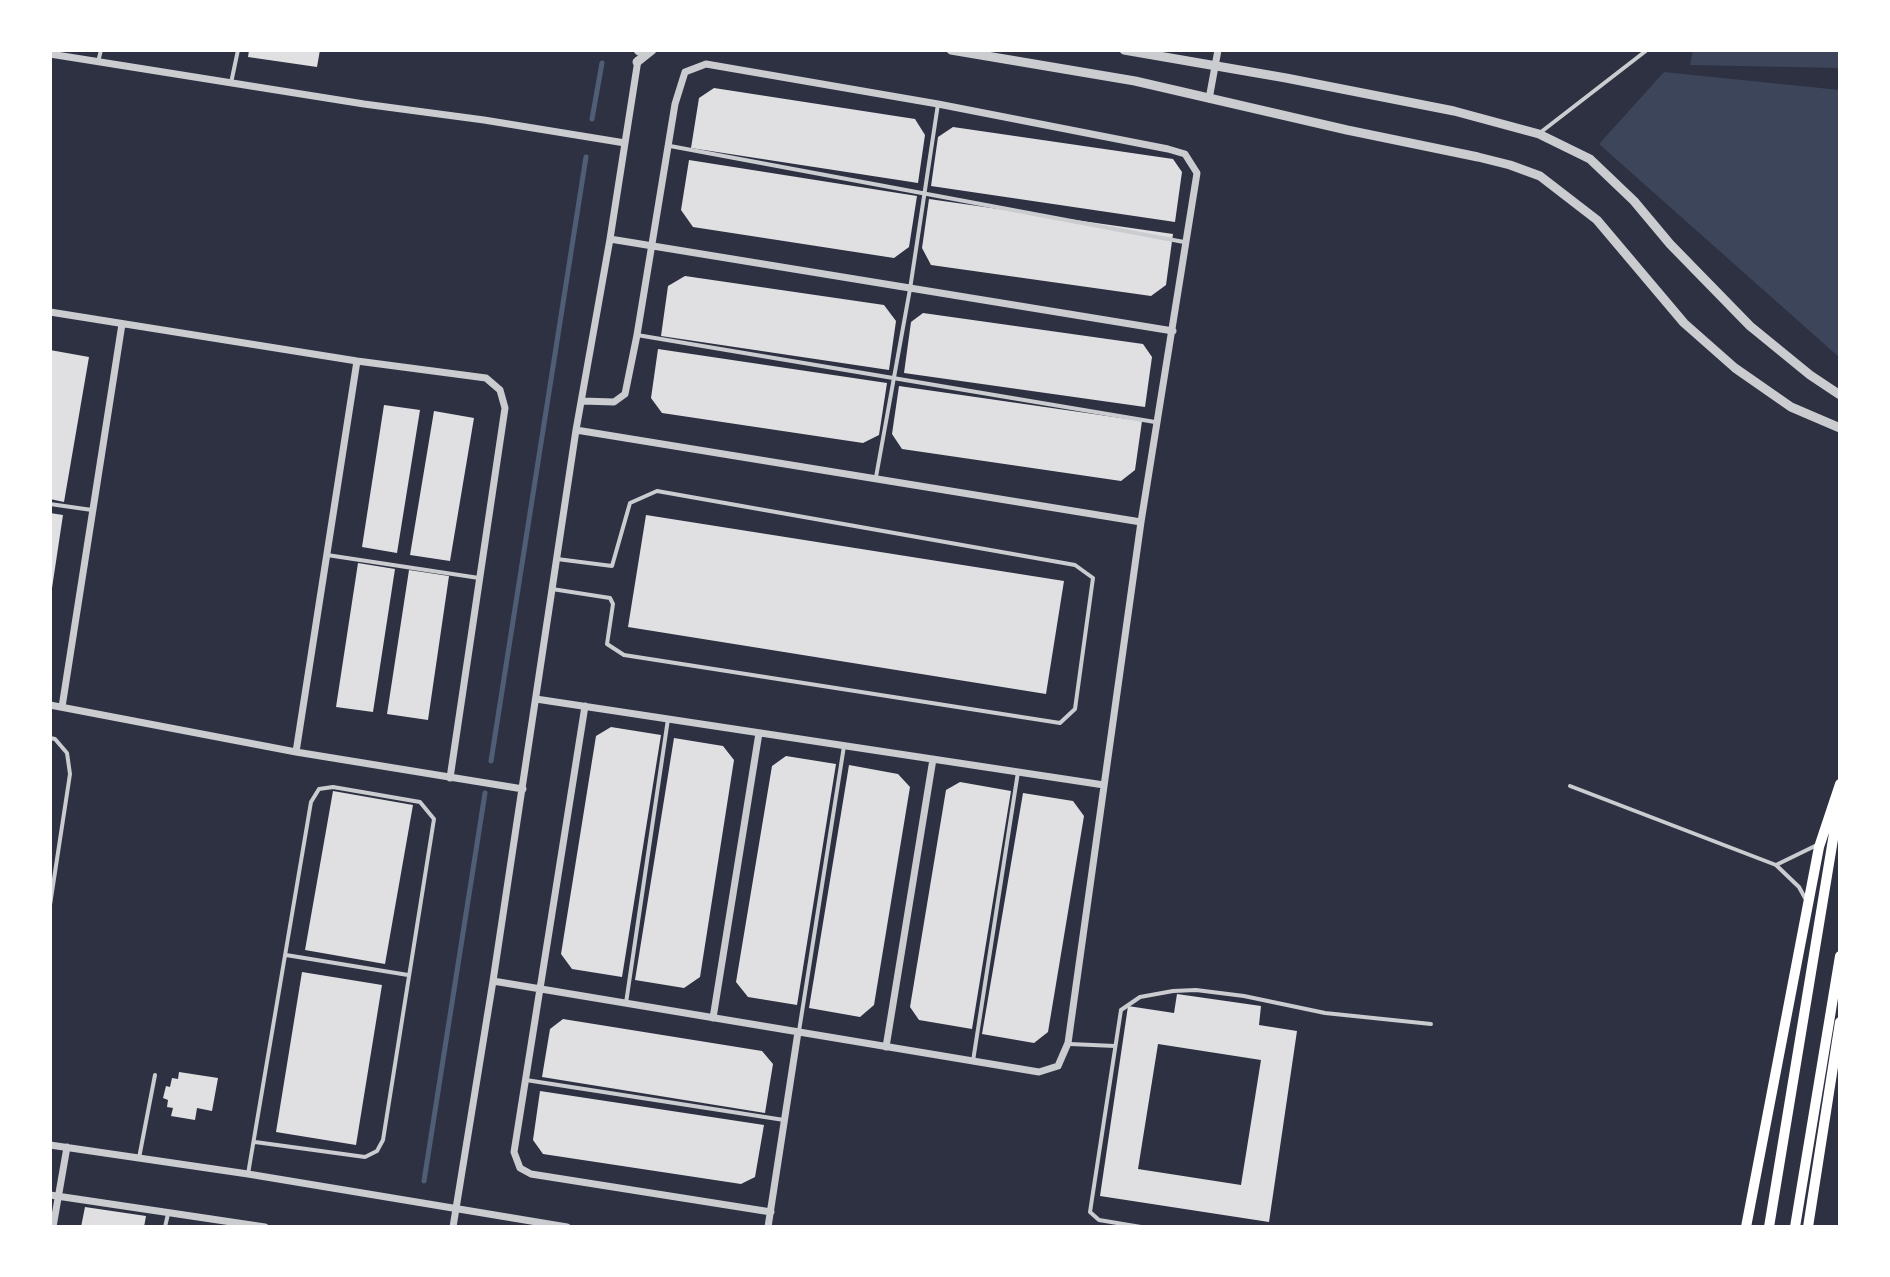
<!DOCTYPE html>
<style>
body{margin:0}
#map{position:relative;width:1890px;height:1277px;overflow:hidden;background:#2d3142;font-family:Arial,sans-serif}
canvas{display:block}
.frame{position:absolute;inset:0;border:52px solid #fff;pointer-events:none}
</style>
<div id="map">
<canvas width="1890" height="1277"></canvas>
<div class="frame"></div>
</div>
<script>
const c = document.querySelector('canvas').getContext('2d');
c.lineJoin = 'round';
function fill(path, color) { c.fillStyle = color; c.fill(path, 'evenodd'); }
function stroke(path, color, width, dash) { c.strokeStyle = color; c.lineWidth = width; c.lineCap = dash ? 'butt' : 'round'; c.setLineDash(dash || []); c.stroke(path); }
fill(new Path2D(`
 M1693 50H1840V68L1690 65Z
 M1664 72 1840 90V358L1599 144Z`), '#3c4559');
stroke(new Path2D(`
 M592 119 602 63
 M491 761 586 157
 M424 1181 485 793`), '#4f5d75', 5);
fill(new Path2D(`
 M249 50H320L317 67 248 57Z
 M714 88 915 119 925 135 918 183 691 148 699 98Z
 M953 127 1173 159 1182 172 1175 222 931 186 938 137Z
 M689 160 917 196 909 247 894 258 693 227 681 210Z
 M929 199 1173 234 1166 285 1151 296 931 265 922 248Z
 M685 276 884 305 896 321 889 370 661 336 668 286Z
 M923 313 1143 344 1152 357 1145 407 904 373 911 322Z
 M658 349 887 383 879 435 863 443 662 413 651 398Z
 M50 350 89 357 64 502 50 499Z
 M899 386 1142 421 1135 470 1121 481 902 449 892 434Z
 M384 405 420 410 397 553 362 547Z
 M434 411 474 418 450 561 410 555Z
 M50 513 63 515 52 588H50Z
 M646 515 1064 581 1046 694 628 627Z
 M358 563 395 569 373 712 336 707Z
 M409 570 449 576 428 720 387 714Z
 M611 727 661 735 622 977 572 969 561 954 596 736Z
 M674 738 723 746 734 760 700 977 684 988 635 980Z
 M786 756 836 764 797 1005 748 997 736 982 772 766Z
 M849 765 898 774 910 787 874 1005 860 1017 809 1008Z
 M960 782 1011 791 972 1029 919 1020 910 1007 946 790Z
 M333 791 413 805 385 964 305 950Z
 M1023 793 1073 801 1084 816 1048 1032 1034 1043 982 1034Z
 M302 972 382 985 356 1145 276 1132Z
 M1177 994 1261 1006 1259 1025 1297 1031 1269 1222 1100 1196 1128 1006 1174 1013ZM1158 1044 1261 1060 1241 1185 1138 1169Z
 M563 1019 762 1051 773 1064 765 1113 542 1077 550 1029Z
 M179 1072 218 1078 212 1111 197 1108 195 1120 171 1116 173 1108 167 1107 168 1100 163 1098 166 1086 170 1087 172 1078 178 1079Z
 M540 1091 764 1125 755 1177 741 1184 543 1154 533 1140Z
 M85 1207 146 1216 144 1227H81Z`), '#e0e0e3');
stroke(new Path2D(`
 M98 62 101 50
 M231 83 238 50
 M1541 132 1647 50
 M670 146 1184 242
 M637 335 1155 422
 M876 477 910 289 938 104
 M50 504 92 510
 M327 555 479 578
 M552 589 610 598 613 604 607 644 624 655 1060 723 1075 709 1093 578 1075 565 657 491 630 503 612 566 557 559
 M50 738 55 739 67 753 70 774 50 905
 M1570 786 1776 865 1799 887 1805 898
 M1776 865 1817 845
 M286 955 408 975
 M626 1003 668 719
 M799 1031 844 746
 M1070 1044 1115 1046
 M973 1061 1018 772
 M526 1080 784 1120
 M139 1158 155 1075
 M248 1174 311 802 319 789 333 787 420 802 434 819 383 1140 377 1151 365 1157 255 1142
 M165 1227 168 1214
 M1141 1227 1099 1220 1090 1212 1121 1010 1140 997 1173 991 1196 990 1244 996 1325 1013 1431 1024`), '#caccd0', 4);
stroke(new Path2D(`
 M50 54 364 104 484 120 625 143
 M1209 99 1218 50
 M610 239 1173 331
 M50 312 357 361 486 378 500 390 505 408 450 778
 M576 430 1141 522
 M536 699 1104 785
 M50 705 296 752 523 789
 M585 706 514 1152 520 1168 531 1174 771 1212
 M62 707 122 324
 M296 752 357 361
 M493 981 1039 1072 1058 1066 1068 1043 1141 522 1197 173 1185 154 1168 149 938 104 706 64 685 72 675 104 637 335 625 394 614 402 582 401
 M713 1018 759 733
 M886 1047 933 759
 M50 1145 248 1174 567 1227
 M50 1195 265 1227
 M53 1227 67 1147
 M453 1227 493 981 576 430 610 239 638 60
 M768 1227 798 1032`), '#caccd0', 7);
stroke(new Path2D(`
 M638 50 639 51
 M951 50 1135 81 1347 130 1478 157 1510 165 1540 176 1597 220 1684 323 1735 368 1791 407 1840 428
 M1124 50 1286 78 1454 111 1539 134 1590 159 1634 201 1670 244 1750 326 1810 375 1840 395
 M637 62 652 50`), '#caccd0', 9);
stroke(new Path2D(`
 M1746 1227 1819 847 1840 784
 M1769 1227 1839 803
 M1795 1227 1840 956
 M1808 1227 1840 1022`), '#fff', 10);
</script>
